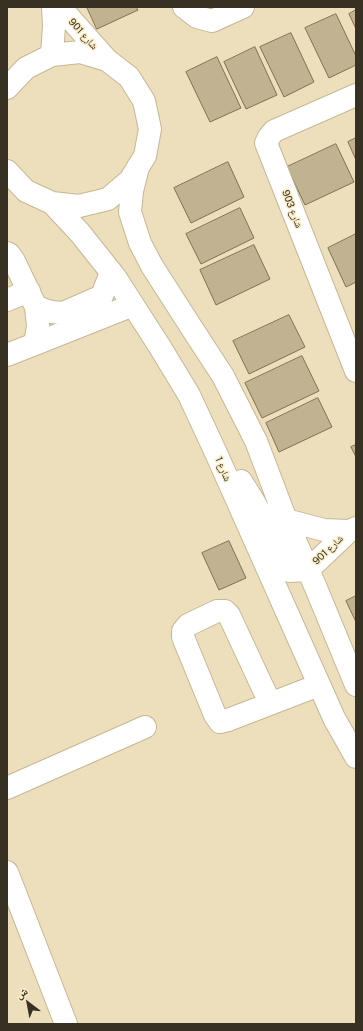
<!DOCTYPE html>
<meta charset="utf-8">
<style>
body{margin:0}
#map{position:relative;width:363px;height:1031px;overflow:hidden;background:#eedfbc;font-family:"Public Sans","Noto Naskh Arabic",sans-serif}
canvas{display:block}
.frame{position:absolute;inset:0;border:8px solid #373123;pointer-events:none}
.north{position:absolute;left:8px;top:983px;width:40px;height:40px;-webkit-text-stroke:3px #fbedc8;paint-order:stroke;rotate:328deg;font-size:11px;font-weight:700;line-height:16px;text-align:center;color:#373123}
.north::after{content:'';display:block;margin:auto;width:14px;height:18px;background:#373123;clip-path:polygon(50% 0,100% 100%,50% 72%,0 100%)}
</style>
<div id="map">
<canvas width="363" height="1031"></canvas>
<div class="frame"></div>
<div class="north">ش</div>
</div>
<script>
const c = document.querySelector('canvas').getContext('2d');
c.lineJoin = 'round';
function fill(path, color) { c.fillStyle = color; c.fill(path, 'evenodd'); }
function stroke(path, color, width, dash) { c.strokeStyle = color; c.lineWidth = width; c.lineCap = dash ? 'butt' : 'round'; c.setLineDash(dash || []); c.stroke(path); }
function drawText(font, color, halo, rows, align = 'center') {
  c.font = font + ' "Public Sans","Noto Naskh Arabic",sans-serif'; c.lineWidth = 3; c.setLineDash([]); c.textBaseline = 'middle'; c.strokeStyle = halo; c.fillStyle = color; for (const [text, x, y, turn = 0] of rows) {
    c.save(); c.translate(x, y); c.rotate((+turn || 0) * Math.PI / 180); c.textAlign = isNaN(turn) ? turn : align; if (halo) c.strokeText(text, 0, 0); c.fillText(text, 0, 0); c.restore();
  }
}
const building = new Path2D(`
 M87 7H136L138 10 97 29Z
 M356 10V29L349 14Z
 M336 14 356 56V65L329 78 305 28Z
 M291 33 314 82 284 97 260 47Z
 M255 47 277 95 246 109 224 62Z
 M217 57 241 108 210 122 186 72Z
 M356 138V160L348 142Z
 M336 144 354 182 305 205 287 167Z
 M228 162 244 197 191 223 174 188Z
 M240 208 254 238 201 264 186 234Z
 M356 234V282L346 287 328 248Z
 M254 245 270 279 216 305 200 270Z
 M289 315 305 347 249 374 233 341Z
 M302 356 319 391 262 418 245 383Z
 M318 398 332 427 279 452 266 423Z
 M356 445V457L351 447Z
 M229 541 246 578 219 590 202 553Z
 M356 596V622L346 601Z`);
fill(building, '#c1b391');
stroke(building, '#7e7151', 1);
const minor = new Path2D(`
 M60 7 107 60
 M184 7 197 17 212 21 243 7
 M52 55 54 26 53 7
 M7 88 26 68 52 55 80 52 107 60 129 77 144 101 150 129 145 156 130 180 108 199 79 206 52 203 26 191 7 171
 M356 95 274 131 269 137 266 143 356 371
 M138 167 132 191 130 212 140 243 152 266 193 330 223 376 256 441 286 520 316 588 356 685
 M52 203 80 233 115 277 160 347 189 395 216 453 334 718 356 757
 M7 253 9 254 14 261 36 307 38 326 35 344 7 355
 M7 300 29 291
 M36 307 51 312 63 313 102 296 111 272
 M35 344 133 305
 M241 481C256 504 269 527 280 552 282 559 284 567 290 571L308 570 349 531 356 528
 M286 520 324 530 349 531
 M270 703 229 615 225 611H217L188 625 183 631V637L215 715 220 722 228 720 319 685
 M7 788 145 727
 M7 872 66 1024`);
stroke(minor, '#c5b795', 24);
stroke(minor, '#fff', 22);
drawText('10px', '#373123', '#fbedc8', [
 ["شارع 901",83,34,48],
 ["شارع 903",292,209,69],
 ["شارع 1",223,469,67],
 ["شارع 901",328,550,-44]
]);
</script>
